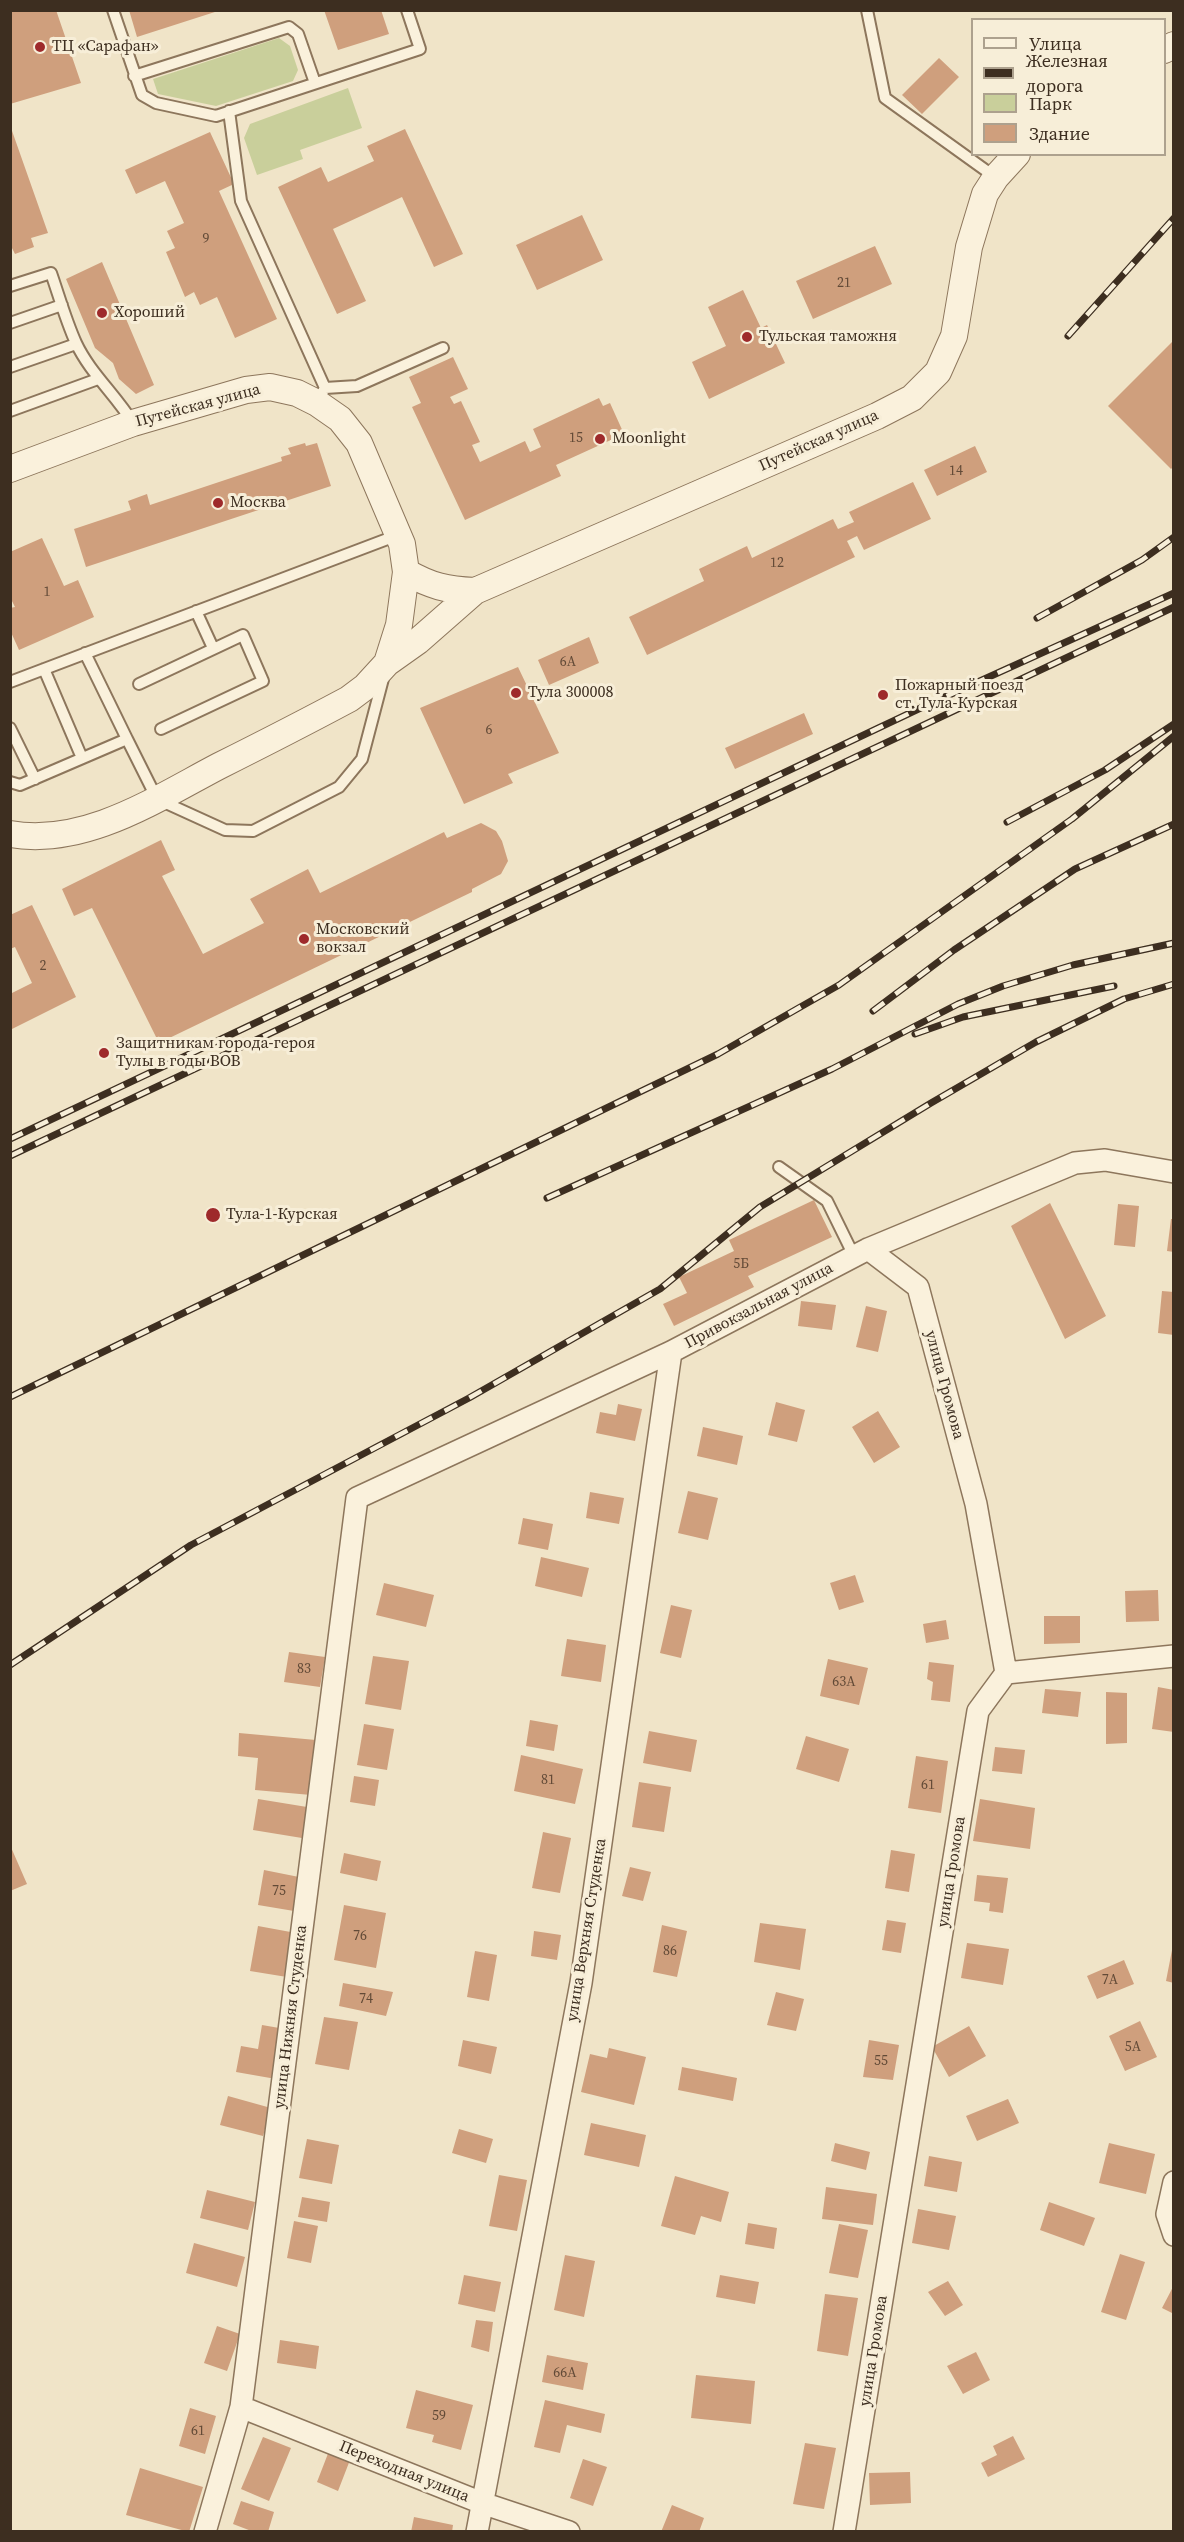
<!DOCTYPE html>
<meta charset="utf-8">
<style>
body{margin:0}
#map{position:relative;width:1184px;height:2542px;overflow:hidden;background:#f0e4c8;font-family:"Source Serif 4",serif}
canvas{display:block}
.frame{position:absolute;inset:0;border:12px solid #3d2e20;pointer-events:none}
.legend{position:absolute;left:971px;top:18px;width:195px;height:138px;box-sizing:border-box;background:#f7eed8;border:2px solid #ada18e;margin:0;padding:8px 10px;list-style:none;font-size:18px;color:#3d2e20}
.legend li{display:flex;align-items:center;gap:12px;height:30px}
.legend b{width:30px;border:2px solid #ada18e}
</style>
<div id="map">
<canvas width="1184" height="2542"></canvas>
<div class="frame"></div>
<ul class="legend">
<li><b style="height:8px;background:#faf1dc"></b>Улица</li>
<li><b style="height:8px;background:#3d2e20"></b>Железная дорога</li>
<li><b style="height:16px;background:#c9cf9b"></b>Парк</li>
<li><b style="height:16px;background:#cf9f7d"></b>Здание</li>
</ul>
</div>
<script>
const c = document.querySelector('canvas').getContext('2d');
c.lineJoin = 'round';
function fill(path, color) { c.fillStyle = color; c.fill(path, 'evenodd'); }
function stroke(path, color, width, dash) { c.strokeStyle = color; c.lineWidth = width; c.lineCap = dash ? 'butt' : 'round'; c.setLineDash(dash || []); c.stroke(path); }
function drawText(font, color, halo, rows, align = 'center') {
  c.font = font + ' "Source Serif 4",serif'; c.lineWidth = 6; c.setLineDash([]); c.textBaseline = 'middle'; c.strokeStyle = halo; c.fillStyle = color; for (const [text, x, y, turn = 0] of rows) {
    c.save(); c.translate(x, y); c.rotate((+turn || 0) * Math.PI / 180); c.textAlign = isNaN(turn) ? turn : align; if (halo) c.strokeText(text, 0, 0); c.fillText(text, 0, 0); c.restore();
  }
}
fill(new Path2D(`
 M279 38 290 46 298 70 293 81 216 106 158 94 153 79Z
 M348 88 362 128 300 150 303 159 257 175 244 138 250 124Z`), '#c9cf9b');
fill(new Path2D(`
 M10 10H56L81 83 10 104Z
 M129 10H218V11L137 37Z
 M324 10H381L389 34 338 50Z
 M939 58 959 77 922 114 902 95Z
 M11 128 48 233 31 238 34 247 15 254 10 244Z
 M405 129 463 254 434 267 402 197 333 229 366 301 337 314 278 187 321 167 328 182 374 161 367 146Z
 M210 132 234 184 219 191 277 319 235 338 217 297 200 305 194 292 185 297 166 252 175 248 167 231 184 223 165 181 136 194 125 170Z
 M582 215 603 260 537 290 516 245Z
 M875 246 892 284 813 319 796 281Z
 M102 262 154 385 136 394 119 379 113 363 95 348 66 279Z
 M743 290 761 328 767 325 785 363 709 399 692 362 726 346 708 307Z
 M1174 340V466L1171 469 1108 406Z
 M453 357 468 389 450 397 454 404 461 401 480 442 472 445 480 462 525 441 530 452 541 447 533 429 599 398 603 406 610 403 624 434 556 465 561 476 465 520 412 407 421 403 409 377Z
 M305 443 306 446 317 443 331 486 86 567 74 529 131 510 128 501 147 494 150 505 282 461 281 457 291 454 288 448Z
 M975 446 987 472 937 496 924 470Z
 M913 482 931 519 864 550 857 536 847 541 855 557 647 655 629 617 704 581 699 569 747 546 752 558 833 519 838 529 854 522 849 512Z
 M42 538 64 586 78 580 94 617 19 650 10 630V608L15 607 10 597V552Z
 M589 637 599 663 549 685 538 660Z
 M518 667 559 753 508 774 513 783 464 804 420 708Z
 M804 713 813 734 735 769 725 748Z
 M481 823 496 831 502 841 508 861 501 874 472 889V892L159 1043 92 908 74 916 62 889 161 840 175 870 162 876 203 954 264 923 250 899 308 869 320 893 444 832 447 838Z
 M32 905 76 997 10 1030V994L32 983 15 947 10 949V915Z
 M814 1200 832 1237 748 1276 754 1287 674 1326 663 1304 687 1293 679 1277 734 1251 729 1240Z
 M1050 1203 1106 1316 1065 1339 1011 1226Z
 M1118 1204 1139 1206 1135 1247 1114 1245Z
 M1171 1219H1174V1252L1167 1251Z
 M1162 1291 1174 1292V1335L1158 1333Z
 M801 1301 836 1305 832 1330 798 1326Z
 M866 1306 887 1311 878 1352 856 1347Z
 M776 1402 805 1410 797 1442 768 1435Z
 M618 1404 642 1409 635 1441 596 1433 600 1412 616 1415Z
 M878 1411 900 1447 874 1463 852 1427Z
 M703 1427 743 1436 737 1465 697 1456Z
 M688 1491 718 1498 708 1540 678 1533Z
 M590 1492 624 1498 619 1524 586 1518Z
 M523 1518 553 1524 548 1550 518 1544Z
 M541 1557 589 1568 582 1597 535 1586Z
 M855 1575 864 1602 839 1610 830 1583Z
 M384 1583 434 1595 426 1627 376 1615Z
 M1158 1590 1159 1621 1126 1622 1125 1591Z
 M671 1605 692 1610 681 1658 660 1653Z
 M1044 1616H1080V1643L1044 1644Z
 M946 1620 949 1639 926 1643 923 1624Z
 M567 1639 606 1645 601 1682 561 1676Z
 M289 1652 325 1657 320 1687 284 1682Z
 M373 1656 409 1661 401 1710 365 1704Z
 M828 1659 868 1668 859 1705 820 1696Z
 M929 1662 954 1665 950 1702 931 1700 933 1682 927 1679Z
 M1158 1687 1174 1690V1732L1152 1729Z
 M1045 1689 1081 1692 1078 1717 1042 1713Z
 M1106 1692 1127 1693V1743L1106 1744Z
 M530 1720 558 1725 554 1751 526 1746Z
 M364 1724 394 1729 387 1770 357 1765Z
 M649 1731 697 1740 691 1772 643 1763Z
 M239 1733 316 1740 311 1795 255 1790 258 1758 238 1756Z
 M806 1736 849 1749 839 1782 796 1769Z
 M995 1747 1025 1750 1022 1774 992 1771Z
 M521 1755 583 1769 575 1804 514 1791Z
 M916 1756 948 1761 941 1813 908 1808Z
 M354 1776 379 1780 375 1806 350 1802Z
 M639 1782 671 1787 664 1832 632 1827Z
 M258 1799 307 1807 302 1838 253 1830Z
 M980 1799 1035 1808 1030 1849 973 1841Z
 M543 1832 571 1838 560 1893 532 1888Z
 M10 1845 27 1884 10 1891Z
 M891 1850 915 1854 909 1892 885 1888Z
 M344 1853 381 1861 377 1881 340 1873Z
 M630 1867 651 1872 643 1901 622 1896Z
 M264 1870 299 1877 294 1911 258 1905Z
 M977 1875 1008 1878 1003 1913 989 1911 990 1903 974 1901Z
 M344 1905 386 1913 376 1968 334 1960Z
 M887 1920 906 1923 901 1953 882 1950Z
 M760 1923 806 1929 800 1970 754 1962Z
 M662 1925 687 1931 677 1977 653 1972Z
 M258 1926 296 1933 287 1977 250 1971Z
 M534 1931 561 1935 557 1960 531 1956Z
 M967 1943 1009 1949 1003 1985 961 1978Z
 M1172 1950H1174V1983L1166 1981Z
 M475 1951 497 1955 489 2001 467 1997Z
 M1124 1960 1134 1984 1097 1999 1087 1976Z
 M343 1983 393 1992 386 2016 339 2006Z
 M776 1992 804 1999 796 2031 767 2025Z
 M324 2017 358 2022 349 2070 315 2064Z
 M1140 2021 1157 2057 1125 2071 1109 2036Z
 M262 2025 285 2029 276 2079 236 2072 241 2046 258 2049Z
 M969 2026 986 2056 949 2077 932 2047Z
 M463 2040 497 2047 491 2074 458 2066Z
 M869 2040 899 2045 893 2080 863 2077Z
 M609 2048 646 2057 634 2105 581 2092 590 2054 607 2058Z
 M682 2067 737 2078 733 2101 678 2090Z
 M228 2096 271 2108 263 2136 220 2125Z
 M1008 2099 1019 2123 977 2141 966 2116Z
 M591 2123 646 2135 639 2167 584 2155Z
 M459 2129 493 2139 486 2163 452 2153Z
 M307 2139 339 2145 332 2184 299 2178Z
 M835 2143 870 2152 866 2170 831 2161Z
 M1109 2143 1155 2154 1146 2194 1099 2183Z
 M929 2156 962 2162 957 2192 924 2186Z
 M499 2175 527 2180 517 2231 489 2226Z
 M675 2176 729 2192 721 2222 701 2216 695 2235 661 2226Z
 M826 2187 877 2194 873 2225 822 2219Z
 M207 2190 255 2202 248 2230 200 2218Z
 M302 2197 330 2202 327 2222 298 2217Z
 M1049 2202 1095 2218 1084 2246 1040 2230Z
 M918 2209 956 2216 949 2250 912 2243Z
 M294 2221 318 2226 311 2263 287 2258Z
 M748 2223 777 2228 774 2249 745 2244Z
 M839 2224 868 2230 858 2278 829 2273Z
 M194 2243 245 2257 237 2287 186 2273Z
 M1120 2254 1145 2262 1126 2320 1101 2312Z
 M565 2255 595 2261 584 2317 554 2310Z
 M464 2275 501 2282 495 2312 458 2304Z
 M720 2275 759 2282 755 2304 716 2297Z
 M948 2281 963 2305 945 2316 928 2292Z
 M1174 2285V2314L1162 2308Z
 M825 2294 858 2298 848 2356 817 2351Z
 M476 2320 493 2322 489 2352 471 2347Z
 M217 2326 240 2334 227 2371 204 2363Z
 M280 2340 319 2346 316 2369 277 2363Z
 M976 2352 990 2380 963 2394 947 2366Z
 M547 2355 588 2363 583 2390 542 2382Z
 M696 2375 755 2381 751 2424 691 2418Z
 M416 2390 473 2405 461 2450 432 2442 434 2435 406 2428Z
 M545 2400 605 2414 601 2433 567 2425 560 2453 534 2447Z
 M190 2408 216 2416 205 2454 179 2446Z
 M1013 2436 1025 2459 988 2477 981 2463 997 2455 993 2446Z
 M263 2437 291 2448 269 2501 241 2489Z
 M805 2443 836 2448 824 2509 793 2504Z
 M329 2451 350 2460 338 2491 317 2482Z
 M583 2459 607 2467 593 2506 570 2498Z
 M140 2468 203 2487 189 2532 126 2515Z
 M910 2472 911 2503 870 2505 869 2473Z
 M241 2501 274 2512 268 2532H254L233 2524Z
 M672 2505 704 2518 699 2532H661Z
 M414 2517 453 2525 452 2532H411Z`), '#cf9f7d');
const service = new Path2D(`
 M113 10 142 95 156 103 216 116 420 49 407 10
 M867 10 885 98 995 177
 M134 76 289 27 298 34 315 83
 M229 111 241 201 325 388 317 402
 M10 286 51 273C59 296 66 321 76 343 90 373 116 395 133 423
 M10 323 62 305
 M10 367 76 344
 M325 388 357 386 443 348
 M10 411 98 379
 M196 611 213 648
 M44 669 82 758
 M10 682 398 535
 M139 684 243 635 263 681 161 729
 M10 728 35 779
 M127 739 157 799 225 830 253 831 339 787 362 759 384 675
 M10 782 20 785 127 739 85 653
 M779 1167 827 1201 854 1256`);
const minor = new Path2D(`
 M1006 1673 1174 1656
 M1174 2182 1167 2214 1174 2235
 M241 2407 482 2503 569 2532
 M205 2532 241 2407 357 1498 671 1352 868 1249 1075 1163 1105 1160 1174 1172
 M477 2532 581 1983 671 1352
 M844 2532 978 1711 1006 1673 976 1504 918 1287 868 1249`);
const tertiary = new Path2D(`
 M1164 50 1174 45
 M10 469 133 423 246 390 270 387 297 393 317 403 340 419 359 443 402 544 406 572 399 625 387 663
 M406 572C431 586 446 590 475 591
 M10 834C85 847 156 799 219 766 263 744 306 722 349 699L365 687 387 663 418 641 475 591 877 416 912 398 938 372 954 336 969 247 985 194 996 177 1017 154`);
stroke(service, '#8d765c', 14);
stroke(minor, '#8d765c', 24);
stroke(tertiary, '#8d765c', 28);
stroke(service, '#faf1dc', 10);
stroke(minor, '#faf1dc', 21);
stroke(tertiary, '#faf1dc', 26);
const rail = new Path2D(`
 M1068 336 1174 218
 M1037 618 1142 560 1174 537
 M1007 822 1105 770 1174 724
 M873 1011 954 950 1075 869 1174 824
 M915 1034 963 1017 1114 986
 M10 1139 927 705 1174 593
 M10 1156 1174 607
 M547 1198 832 1069 958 1004 1003 986 1073 965 1174 943
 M10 1397 718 1054 839 985 1072 819 1174 736
 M10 1665 191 1545 469 1398 660 1289 760 1207 931 1103 1036 1042 1124 999 1174 984`);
stroke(rail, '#3d2e20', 7);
stroke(rail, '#f7eed8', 4.5, [14]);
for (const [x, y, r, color] of [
 [40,47,6,"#9e2a2b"],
 [102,313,6,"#9e2a2b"],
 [747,337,6,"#9e2a2b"],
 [600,439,6,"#9e2a2b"],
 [218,503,6,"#9e2a2b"],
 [516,693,6,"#9e2a2b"],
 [883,695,6,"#9e2a2b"],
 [304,939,6,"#9e2a2b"],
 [104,1053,6,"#9e2a2b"],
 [213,1215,8,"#9e2a2b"]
]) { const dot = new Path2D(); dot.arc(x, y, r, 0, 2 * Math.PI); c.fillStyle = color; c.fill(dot); stroke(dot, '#f7eed8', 2); }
drawText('14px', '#624a37', null, [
 ["9",206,239],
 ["21",844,283],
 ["15",576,438],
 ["14",956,471],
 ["12",777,563],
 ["1",47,592],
 ["6А",568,662],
 ["6",489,730],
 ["2",43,966],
 ["5Б",741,1264],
 ["83",304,1669],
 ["63А",844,1682],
 ["81",548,1780],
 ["61",928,1785],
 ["75",279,1891],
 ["76",360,1936],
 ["86",670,1951],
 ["7А",1110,1980],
 ["74",366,1999],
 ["5А",1133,2047],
 ["55",881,2061],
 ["66А",565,2373],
 ["59",439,2416],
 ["61",198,2431]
]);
drawText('16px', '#3d2e20', '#f7eed8', [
 ["ТЦ «Сарафан»",52,47],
 ["Хороший",114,313],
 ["Тульская таможня",759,337],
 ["Moonlight",612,439],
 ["Москва",230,503],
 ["Пожарный поезд",895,686],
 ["ст. Тула-Курская",895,704],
 ["Тула 300008",528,693],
 ["Московский",316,930],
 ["вокзал",316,948],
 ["Защитникам города-героя",116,1044],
 ["Тулы в годы ВОВ",116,1062],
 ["Тула-1-Курская",226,1215]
], 'left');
drawText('16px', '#3d2e20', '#f7eed8', [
 ["Путейская улица",198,406,-15],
 ["Путейская улица",819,441,-24],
 ["Привокзальная улица",759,1306,-28],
 ["улица Громова",944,1385,75],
 ["улица Громова",952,1872,-81],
 ["улица Верхняя Cтуденка",587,1930,-81],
 ["улица Нижняя Cтуденкa",291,2017,-83],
 ["улица Громова",874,2351,-81],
 ["Переходная улица",404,2472,22]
]);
</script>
